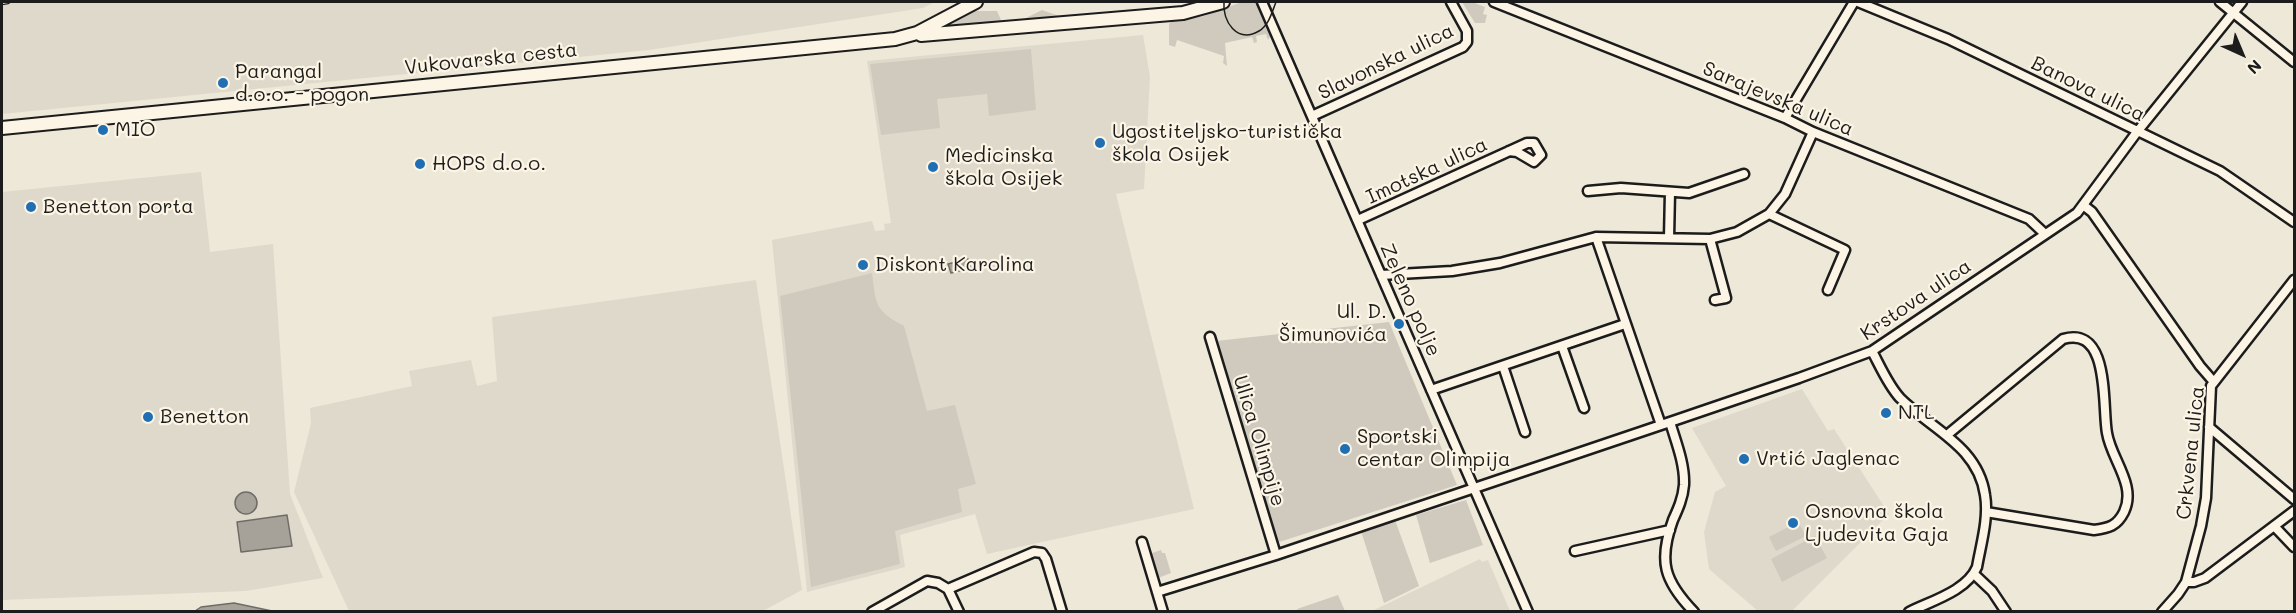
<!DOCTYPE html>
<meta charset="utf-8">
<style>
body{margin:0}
#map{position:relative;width:2296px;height:613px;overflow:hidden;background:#eee8d9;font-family:Mali,sans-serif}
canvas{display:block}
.frame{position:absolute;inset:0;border:3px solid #1c1c1c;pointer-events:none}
.north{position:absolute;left:2212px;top:24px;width:60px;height:60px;-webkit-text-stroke:4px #fcf5e5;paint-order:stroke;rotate:136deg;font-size:16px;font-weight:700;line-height:24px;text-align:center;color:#1c1c1c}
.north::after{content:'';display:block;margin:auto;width:21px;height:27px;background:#1c1c1c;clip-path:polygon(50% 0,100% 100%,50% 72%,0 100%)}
</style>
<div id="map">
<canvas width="2296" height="613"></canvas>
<div class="frame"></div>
<div class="north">N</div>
</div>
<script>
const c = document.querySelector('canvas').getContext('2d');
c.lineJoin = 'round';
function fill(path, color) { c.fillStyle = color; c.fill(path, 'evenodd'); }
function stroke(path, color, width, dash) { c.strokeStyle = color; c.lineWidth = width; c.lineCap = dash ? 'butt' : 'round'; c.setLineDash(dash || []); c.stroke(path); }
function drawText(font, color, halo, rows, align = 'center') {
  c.font = font + ' Mali,sans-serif'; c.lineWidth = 4.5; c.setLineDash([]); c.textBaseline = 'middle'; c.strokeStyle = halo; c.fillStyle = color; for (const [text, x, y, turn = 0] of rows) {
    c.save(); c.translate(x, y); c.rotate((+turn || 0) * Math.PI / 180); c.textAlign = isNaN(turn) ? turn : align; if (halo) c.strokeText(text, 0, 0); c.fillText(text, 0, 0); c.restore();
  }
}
fill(new Path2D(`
 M2 2H935L923 8 649 50 2 114Z
 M1143 35 1150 77 1144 189 1116 194 1194 509 987 554 975 514 900 535 905 567 807 592 772 240 872 221 875 231 885 230 884 224 891 223 867 61Z
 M201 172 210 252 273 244 290 494 323 578 246 591 2 600V192Z
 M756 280 802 590 761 612 349 611 294 492 311 423 310 408 412 386 409 371 471 360 477 386 497 381 492 317Z
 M1802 389 1828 431 1834 429 1889 514 1792 611H1758L1709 569 1704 532 1715 492 1726 486 1692 428Z
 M1480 559 1482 562 1488 560 1510 611H1372Z`), '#ded9cb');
fill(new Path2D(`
 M1242 2H1253L1259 4 1271 35 1268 40 1266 34 1256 36 1257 42 1254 43 1252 37 1225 43 1227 66 1223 63 1224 56 1177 40 1175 47 1169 45V24L1171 22 1204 16Z
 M1462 2H1472L1485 7 1483 14 1487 15 1485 23H1475Z
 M1042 10 1059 16 1058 19 1027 22 1026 18Z
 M973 11H997L1001 20 992 23 940 28Z
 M1031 49 1036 110 989 116 987 94 937 99 940 128 881 135 870 64Z
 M872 273C876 304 874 310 904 326L927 411 955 405 976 484 958 489 962 512 895 531 900 564 811 587 780 296Z
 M1389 322 1457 485 1276 543 1216 341Z
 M1466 500 1483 545 1430 563 1416 515Z
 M1395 520 1419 586 1384 603 1361 531Z
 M1798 522 1806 536 1776 551 1769 537Z
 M1815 536 1827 558 1782 582 1771 559Z
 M1161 550 1162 553H1165L1171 573 1158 578 1151 557 1152 553Z
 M1338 595 1345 611H1298L1297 609Z`), '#cfcabd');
const water = new Path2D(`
 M968 259 971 268 951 273 948 264Z
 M235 503a11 11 0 1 1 22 0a11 11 0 1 1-22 0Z
 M287 515 292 546 241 552 237 522Z
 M234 603 272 611H195L201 607Z`);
fill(water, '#a7a299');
stroke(water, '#6f6c67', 1.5);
const street = new Path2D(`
 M1262 2 1528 612
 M1494 2 1785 118 1813 132 2029 219 2045 234
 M1858 2 1948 39 2220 171 2294 222
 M2220 2 2294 62
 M1312 116 1463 47 1467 42V31L1451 2
 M1785 118 1854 2
 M1588 191 1621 188 1689 193 1744 174
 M2083 205 2092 212 2200 366 2213 381
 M1769 214 1845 250 1828 290
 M1358 220 1527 143H1534L1541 155 1534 162 1517 152 1509 151
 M1596 237 1661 425
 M1669 238 1670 192
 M1710 239 1726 298 1715 300
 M1381 275 1452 271 1500 263 1596 237 1710 239 1737 232 1769 214 1785 194 1813 132
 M1210 337 1276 555
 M1562 346 1584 408
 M1872 351C1880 366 1888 385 1900 398 1931 429 1978 446 1985 495 1989 518 1981 544 1977 567 1967 591 1931 601 1909 612
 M1503 366 1525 432
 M1431 390 1625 324
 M1670 422C1676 442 1685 464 1684 485 1683 498 1678 509 1673 520 1658 561 1664 581 1694 612
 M2209 427 2294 499
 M1947 435 2063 339C2111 325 2102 407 2107 433 2111 459 2137 485 2124 512 2117 526 2109 528 2094 530L1986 512
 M2274 526 2294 547
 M1142 542 1163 612
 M1575 551 1670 530
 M1974 574 1992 591 2006 612
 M2186 582H2194L2205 578 2294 511
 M948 589 959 612
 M1157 592 1276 555 1670 422 1799 378 1872 351 2077 213 2137 132 2242 2
 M872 612 927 581 938 583 948 589 1034 552 1042 553 1046 559 1062 612
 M2162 612 2178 594 2186 582 2201 526 2206 498 2211 386 2294 280`);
const secondary = new Path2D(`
 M921 35 1183 13 1223 2
 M2 128 895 39 917 33 976 2`);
stroke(street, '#1c1c1c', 13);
stroke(secondary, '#1c1c1c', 16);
stroke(street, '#fcf5e5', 8);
stroke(secondary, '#fcf5e5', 12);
stroke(new Path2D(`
 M1224 2C1222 21 1237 44 1259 31 1269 25 1272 12 1276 2`), '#1c1c1c', 1.5);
const rail = new Path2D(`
 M2 3 8 2`);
stroke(rail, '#1c1c1c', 4.5);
stroke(rail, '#fcf5e5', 2, [7]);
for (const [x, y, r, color] of [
 [223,83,6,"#1f6fb2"],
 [103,130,6,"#1f6fb2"],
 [1100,143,6,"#1f6fb2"],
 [420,164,6,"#1f6fb2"],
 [933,167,6,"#1f6fb2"],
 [31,207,6,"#1f6fb2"],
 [863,265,6,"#1f6fb2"],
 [1399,324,6,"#1f6fb2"],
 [1886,413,6,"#1f6fb2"],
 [148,417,6,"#1f6fb2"],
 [1345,449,6,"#1f6fb2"],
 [1744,459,6,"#1f6fb2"],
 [1793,523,6,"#1f6fb2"]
]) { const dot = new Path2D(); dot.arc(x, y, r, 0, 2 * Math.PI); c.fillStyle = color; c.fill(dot); stroke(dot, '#fcf5e5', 2); }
drawText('20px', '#1c1c1c', '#fcf5e5', [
 ["Vukovarska cesta",491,59,-6],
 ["Slavonska ulica",1386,62,-26],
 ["Banova ulica",2088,89,26],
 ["Sarajevska ulica",1778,99,23],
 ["Imotska ulica",1427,171,-25],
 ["Zeleno polje",1410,300,66],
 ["Krstova ulica",1916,300,-34],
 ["Ulica Olimpije",1259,441,73],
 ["Crkvena ulica",2191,453,-84]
]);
drawText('20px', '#1c1c1c', '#fcf5e5', [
 ["Parangal",235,72],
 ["d.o.o. - pogon",235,95],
 ["MIO",115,130],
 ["Ugostiteljsko-turistička",1112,132],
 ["škola Osijek",1112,155],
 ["Medicinska",945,156],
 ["škola Osijek",945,179],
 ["HOPS d.o.o.",432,164],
 ["Benetton porta",43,207],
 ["Diskont Karolina",875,265],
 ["Ul. D.",1387,312,"right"],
 ["Šimunovića",1387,335,"right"],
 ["NTL",1898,413],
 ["Benetton",160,417],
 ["Sportski",1357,437],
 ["centar Olimpija",1357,460],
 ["Vrtić Jaglenac",1756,459],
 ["Osnovna škola",1805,512],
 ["Ljudevita Gaja",1805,535]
], 'left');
</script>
